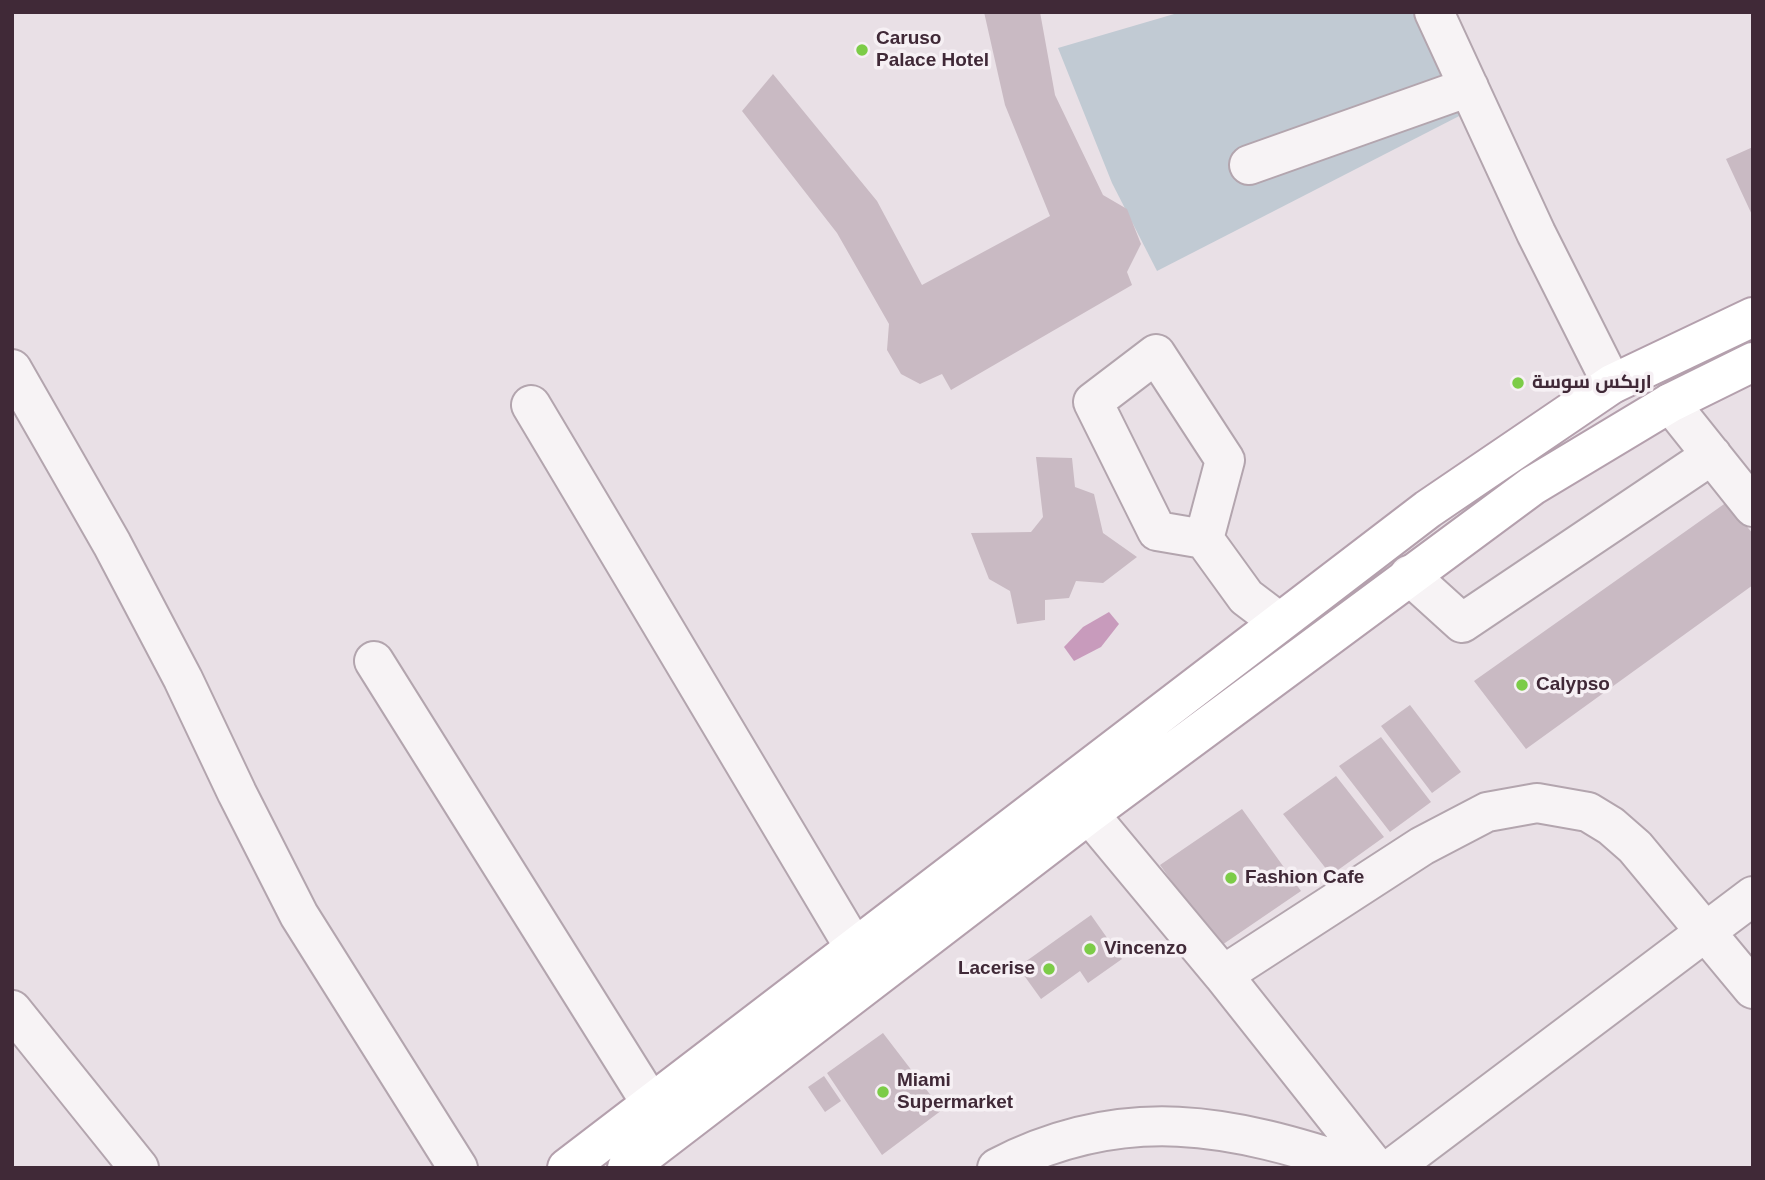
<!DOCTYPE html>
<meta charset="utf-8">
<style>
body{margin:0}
#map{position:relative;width:1765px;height:1180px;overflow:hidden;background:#e9e0e6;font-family:Arial,sans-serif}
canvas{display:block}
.frame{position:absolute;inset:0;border:14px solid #402937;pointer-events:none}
</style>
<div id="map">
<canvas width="1765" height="1180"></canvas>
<div class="frame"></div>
</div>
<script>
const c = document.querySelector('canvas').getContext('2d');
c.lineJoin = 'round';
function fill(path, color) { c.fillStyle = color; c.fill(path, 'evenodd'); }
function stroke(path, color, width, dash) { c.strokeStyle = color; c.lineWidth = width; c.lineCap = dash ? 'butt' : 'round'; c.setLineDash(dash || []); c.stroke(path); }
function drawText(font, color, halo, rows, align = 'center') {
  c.font = font + ' Arial,Cairo,sans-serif'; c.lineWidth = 7; c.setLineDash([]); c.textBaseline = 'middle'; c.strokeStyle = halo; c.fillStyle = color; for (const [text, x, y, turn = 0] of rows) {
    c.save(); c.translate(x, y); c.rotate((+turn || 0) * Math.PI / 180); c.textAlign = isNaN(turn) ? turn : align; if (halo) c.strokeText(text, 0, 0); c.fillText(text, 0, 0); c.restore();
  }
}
fill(new Path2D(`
 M1181 12H1425L1469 111 1157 271 1112 183 1058 48Z`), '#c1cad3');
fill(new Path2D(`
 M1109 612 1119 624 1101 647 1074 661 1064 647 1083 627Z`), '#c89bbc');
fill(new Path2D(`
 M984 12H1040L1055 95 1103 195 1127 209 1141 244 1127 272 1132 285 951 390 942 374 920 384 901 374 887 350 889 324 837 233 742 111 773 74 877 201 922 285 1050 216 1005 105Z
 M1753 147V217L1726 159Z
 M1036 457 1072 458 1075 487 1094 494 1103 533 1137 557 1103 583 1076 581 1069 598 1045 600V620L1017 624 1010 591 989 579 971 533 1031 532 1043 517Z
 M1727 502 1753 534V585L1526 749 1474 681Z
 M1410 705 1461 772 1432 793 1381 726Z
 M1381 737 1431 802 1390 832 1339 766Z
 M1336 776 1384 837 1331 875 1283 814Z
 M1242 809 1301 891 1219 947 1160 865Z
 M1091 915 1122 959 1088 983 1080 971 1041 999 1018 967Z
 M883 1033 942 1110 882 1155 827 1073Z
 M824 1076 841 1101 825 1112 808 1087Z`), '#c9bac3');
const minor = new Path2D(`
 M1434 12 1536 233 1612 384
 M1249 165 1469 87
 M12 369 112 544 183 679 237 793 299 915 458 1168
 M1670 403 1753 507
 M531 405 854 947
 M1204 539 1157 531 1093 402 1156 354 1225 460 1204 539 1246 597 1279 622
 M1409 575 1462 623 1712 455
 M374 661 652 1105
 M1089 814 1223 975 1376 1168
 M1223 975 1422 846 1487 812 1537 803 1588 812 1611 826 1635 847 1753 989
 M12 1010 139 1168
 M997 1168C1124 1102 1232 1124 1361 1168
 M1392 1168 1753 896`);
const major = new Path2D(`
 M567 1168 1428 509 1612 384 1753 317
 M627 1168 1089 814 1532 486 1670 403 1753 362`);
stroke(minor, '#b3a5ae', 42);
stroke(major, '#b4a0ad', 42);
stroke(minor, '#f7f3f5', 38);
stroke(major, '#fff', 38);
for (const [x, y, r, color] of [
 [862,50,7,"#7ccc47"],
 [1518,383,7,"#7ccc47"],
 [1522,685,7,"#7ccc47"],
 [1231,878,7,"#7ccc47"],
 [1090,949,7,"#7ccc47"],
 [1049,969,7,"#7ccc47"],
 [883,1092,7,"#7ccc47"]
]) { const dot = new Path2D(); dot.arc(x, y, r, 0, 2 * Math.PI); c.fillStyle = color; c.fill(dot); stroke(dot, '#f6f0f4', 2.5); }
drawText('bold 19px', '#402937', '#f6f0f4', [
 ["Caruso",876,39],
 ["Palace Hotel",876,61],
 ["اربكس سوسة",1532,383],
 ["Calypso",1536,685],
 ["Fashion Cafe",1245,878],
 ["Vincenzo",1104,949],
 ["Lacerise",1035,969,"right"],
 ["Miami",897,1081],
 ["Supermarket",897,1103]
], 'left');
</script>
